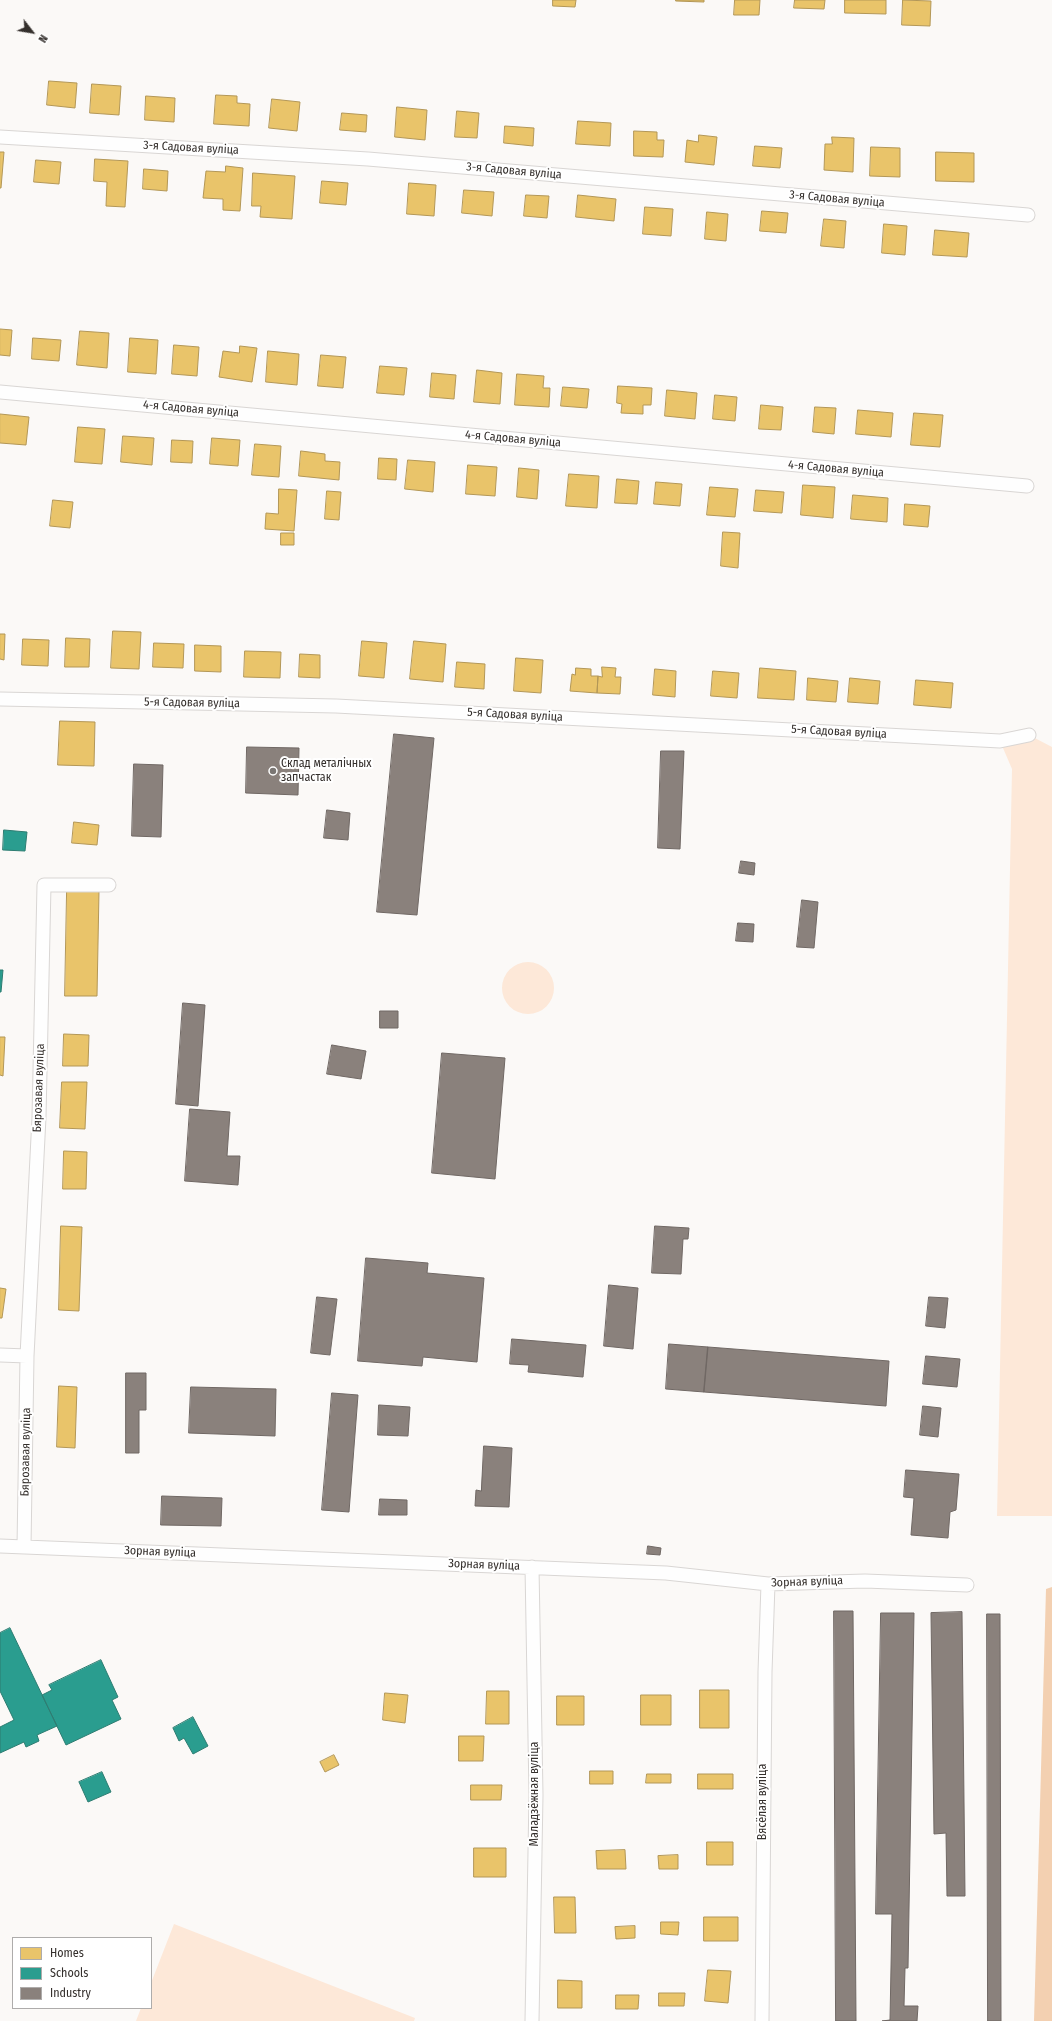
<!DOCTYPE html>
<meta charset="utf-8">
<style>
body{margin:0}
#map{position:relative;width:1052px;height:2021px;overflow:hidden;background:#fbf9f7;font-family:"Fira Sans Condensed",sans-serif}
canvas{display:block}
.legend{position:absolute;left:12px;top:1937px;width:140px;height:72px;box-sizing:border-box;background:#fff;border:1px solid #aeacab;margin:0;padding:5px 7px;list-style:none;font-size:12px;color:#342f2c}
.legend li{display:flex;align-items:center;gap:8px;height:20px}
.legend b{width:20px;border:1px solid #aeacab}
.north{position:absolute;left:12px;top:12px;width:40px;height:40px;-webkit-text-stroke:3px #fff;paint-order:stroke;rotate:121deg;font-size:11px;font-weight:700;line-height:16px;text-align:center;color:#342f2c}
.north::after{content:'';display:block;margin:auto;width:14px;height:18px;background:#342f2c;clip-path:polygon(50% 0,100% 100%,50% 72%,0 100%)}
</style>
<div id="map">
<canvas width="1052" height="2021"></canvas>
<ul class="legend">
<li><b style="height:11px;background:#e9c46a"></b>Homes</li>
<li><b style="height:11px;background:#2a9d8f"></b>Schools</li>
<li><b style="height:11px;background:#8a817c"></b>Industry</li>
</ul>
<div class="north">N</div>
</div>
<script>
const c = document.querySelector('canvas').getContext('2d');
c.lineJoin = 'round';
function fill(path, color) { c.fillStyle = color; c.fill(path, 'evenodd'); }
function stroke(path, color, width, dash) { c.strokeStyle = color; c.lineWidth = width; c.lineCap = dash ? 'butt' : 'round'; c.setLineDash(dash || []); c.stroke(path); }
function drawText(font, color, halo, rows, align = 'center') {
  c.font = font + ' "Fira Sans Condensed",sans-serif'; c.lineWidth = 4; c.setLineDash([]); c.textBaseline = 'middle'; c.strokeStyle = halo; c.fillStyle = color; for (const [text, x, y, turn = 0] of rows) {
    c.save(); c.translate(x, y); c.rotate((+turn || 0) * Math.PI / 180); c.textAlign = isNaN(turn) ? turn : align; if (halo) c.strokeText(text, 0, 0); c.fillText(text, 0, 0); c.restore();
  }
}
fill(new Path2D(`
 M1029 735 1052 747V1516H997L1012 769 1000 741Z
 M502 988a26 26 0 1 1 52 0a26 26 0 1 1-52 0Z
 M174 1924 415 2018 414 2021H136L141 2008H151V1983Z`), '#fde8d8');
fill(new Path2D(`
 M1052 1587V2021H1034L1046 1589Z`), '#f3d0b1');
const homes = new Path2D(`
 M553 0H576L575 7 553 6Z
 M676 0H704V2L676 1Z
 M735 0H760L759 15H734Z
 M795 0H825L824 9 794 8Z
 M845 0H886V14L845 13Z
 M903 0 931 1 930 26 902 25Z
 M49 81 77 83 75 108 47 105Z
 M92 84 121 86 119 115 90 113Z
 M216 95 237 96V103L250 104 249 126 214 124Z
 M146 96 175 98 174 122 145 120Z
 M272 99 300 102 297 131 269 128Z
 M397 107 427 110 425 140 395 137Z
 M457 111 479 113 477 138 455 137Z
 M342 113 367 115 366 132 340 130Z
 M578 121 611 123 610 146 576 144Z
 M505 126 534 128 533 146 504 143Z
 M634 131 657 132V140H664L663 157 634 156Z
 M699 135 717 137 714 165 685 162 687 140 698 142Z
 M832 137 854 138 853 172 824 170 825 144H832Z
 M755 146 782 148 780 168 753 166Z
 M871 147 900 148V177L870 176Z
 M0 152H4L1 188H0Z
 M936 152 974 153V182L936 181Z
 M95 159 128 161 125 207 106 206 107 182 94 181Z
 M36 160 61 162 59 184 34 182Z
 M226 166 243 168 240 211 223 210V199L203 198 206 171 225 172Z
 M144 169 168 171 167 191 143 189Z
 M253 173 295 176 292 219 260 217 261 206H252Z
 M322 181 348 183 346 205 320 203Z
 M409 183 436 185 434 216 407 214Z
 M464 190 494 192 492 216 462 213Z
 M526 195 549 196 547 218 524 216Z
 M578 195 616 199 614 221 576 217Z
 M645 207 673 209 671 236 643 234Z
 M762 211 788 213 786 233 760 231Z
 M707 212 728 214 726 241 705 239Z
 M824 219 846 221 844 248 821 246Z
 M884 224 907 226 905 255 882 253Z
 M935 230 969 233 967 257 933 255Z
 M0 329 12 330 10 356 0 355Z
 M80 331 109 333 107 368 77 365Z
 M33 338 61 340 59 361 32 359Z
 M130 338 158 340 156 374 128 372Z
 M174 345 199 347 197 376 172 374Z
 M240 346 257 348 252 382 219 377 223 351 239 353Z
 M268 351 299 354 297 385 266 382Z
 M321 355 346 357 343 388 318 386Z
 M380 366 407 368 404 395 377 393Z
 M477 370 502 373 500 404 474 402Z
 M432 373 456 375 454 399 430 397Z
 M517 374 544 376 543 388H550L549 407 515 405Z
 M618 386 652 388 651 405H643V414L621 413 622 404 617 403Z
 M563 387 589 389 587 408 561 406Z
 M667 390 697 393 695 419 665 416Z
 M715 395 737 397 735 421 713 419Z
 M761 405 783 407 781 430 759 429Z
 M815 407 836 408 834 434 813 432Z
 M858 410 893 413 891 437 856 434Z
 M914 413 943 415 940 447 911 445Z
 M0 414 29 417 26 445 0 443Z
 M78 427 105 429 102 464 75 462Z
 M123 436 154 438 152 465 121 462Z
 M212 438 240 440 238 466 210 464Z
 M172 440 193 441 192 463 171 462Z
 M255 444 281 446 279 477 252 475Z
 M301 451 325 454V461L340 462 339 480 299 476Z
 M379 458 397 459 396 480 378 479Z
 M408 460 435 462 433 492 405 489Z
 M468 465 497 467 495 496 466 494Z
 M519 468 539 470 537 499 517 497Z
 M569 474 599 476 597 508 566 506Z
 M617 479 639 481 637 504 615 503Z
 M656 482 682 484 680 506 654 504Z
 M803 485 835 487 833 518 801 515Z
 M710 487 738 489 735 517 707 515Z
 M279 489 297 490 294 531 265 529 266 513 278 514Z
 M756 490 784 492 782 513 754 511Z
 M327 491 341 492 339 520 325 519Z
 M853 495 888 498 887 522 851 519Z
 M53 500 73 502 70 528 50 526Z
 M905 504 930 506 928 527 904 525Z
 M723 532 740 533 738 568 721 566Z
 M281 533H294V545H281Z
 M113 631 141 632 139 669 111 668Z
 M0 634H5L4 660 0 659Z
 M66 638 90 639 89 667H65Z
 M23 639 49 640 48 666 22 665Z
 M362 641 387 643 384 678 359 676Z
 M414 641 446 644 443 682 410 679Z
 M154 643 184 644 183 668 153 667Z
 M195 645 221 646V672L195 671Z
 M245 651 281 652 280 678 244 677Z
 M300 654 320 655V678L299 677Z
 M516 658 543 660 541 693 514 691Z
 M457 662 485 664 484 689 455 687Z
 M602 667 616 668 615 677H621L620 694 597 693 598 676 602 677Z
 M576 668 591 669V676H598L597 693 570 691 572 674 575 675Z
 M760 668 796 671 794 700 758 698Z
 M655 669 676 671 675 697 653 695Z
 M713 671 739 673 737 698 711 696Z
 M808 678 838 681 836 702 807 700Z
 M850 678 880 681 878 704 848 702Z
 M916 680 953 683 951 708 914 705Z
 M60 721 95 722 94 766 58 765Z
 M74 822 99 825 97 845 72 843Z
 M67 891H99L97 996H65Z
 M64 1034 89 1035 88 1066H63Z
 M0 1037H5L3 1076 0 1075Z
 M62 1082H87L85 1129 60 1128Z
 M64 1151 87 1152 86 1189H63Z
 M61 1226 82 1227 79 1311 59 1310Z
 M0 1288 6 1289 2 1318H0Z
 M59 1386 77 1387 75 1448 57 1447Z
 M700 1690H729V1728H700Z
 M487 1691H509V1724H486Z
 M385 1693 408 1695 405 1723 383 1720Z
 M641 1695H671V1725H641Z
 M557 1696H584V1725H557Z
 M459 1736H484L483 1761H459Z
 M334 1755 339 1765 325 1772 320 1762Z
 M590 1771H613V1784H590Z
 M647 1774H671V1783H646Z
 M698 1774H733V1789H698Z
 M471 1785H502L501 1800H471Z
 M707 1842H733V1865H707Z
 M474 1848H506V1877H474Z
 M625 1850 626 1869H597L596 1851Z
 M678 1855V1869H659L658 1856Z
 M554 1897H575L576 1933H555Z
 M704 1917H738V1941H704Z
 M661 1922H679L678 1935 661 1934Z
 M635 1926V1938L616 1939 615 1927Z
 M708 1970 731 1971 728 2003 705 2001Z
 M558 1980 582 1981V2008H558Z
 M659 1993H685L684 2006H659Z
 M616 1995H639L638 2009H616Z`);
fill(homes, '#e9c46a');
stroke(homes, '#b39757', 1);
const schools = new Path2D(`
 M4 830 27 832 25 851 3 850Z
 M0 970H3L1 992H0Z
 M10 1628 57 1726 37 1735 39 1741 26 1747 24 1742 0 1753V1727L14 1720 0 1691V1633Z
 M101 1660 118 1697 112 1700 121 1719 66 1745 42 1695 52 1690 49 1685Z
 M193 1717 208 1746 193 1754 184 1738 179 1741 173 1728Z
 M102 1772 111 1792 88 1802 79 1782Z`);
fill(schools, '#2a9d8f');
stroke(schools, '#2d7c71', 1);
const industry = new Path2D(`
 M394 734 434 738 417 915 377 912Z
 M247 747 299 748 298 795 246 793Z
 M661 751H684L680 849 658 848Z
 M134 764 163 765 161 837 132 836Z
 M327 810 350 813 348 840 324 838Z
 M741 861 755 863 754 875 739 873Z
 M802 900 818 902 814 948 797 947Z
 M738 923 754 924 753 942 736 941Z
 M183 1003 205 1005 198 1106 176 1104Z
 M380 1011H398V1028H380Z
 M332 1045 366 1051 361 1079 327 1074Z
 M442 1053 505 1058 495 1179 432 1173Z
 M190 1109 230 1112 227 1156H240L238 1185 185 1181Z
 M655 1226 689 1228 688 1239H683L681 1274 652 1273Z
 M366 1258 428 1263 427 1273 484 1278 477 1362 423 1357 422 1366 358 1361Z
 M609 1285 638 1288 633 1349 604 1346Z
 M317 1297 337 1299 330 1355 311 1353Z
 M929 1297 948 1298 945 1328 926 1326Z
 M512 1339 586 1345 583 1377 528 1372 529 1365 510 1364Z
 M669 1344 708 1347 704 1392 666 1389Z
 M708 1347 889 1361 886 1406 704 1392Z
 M926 1356 960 1359 957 1387 923 1384Z
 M126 1373H146V1410H139V1453H126Z
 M191 1387 276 1389 275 1436 189 1433Z
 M332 1393 358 1395 349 1512 322 1510Z
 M379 1405 410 1407 408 1436 378 1435Z
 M923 1406 941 1408 938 1437 920 1435Z
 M484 1446 512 1448 509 1507 475 1506 476 1490 481 1491Z
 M906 1470 959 1474 956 1510 950 1512 948 1538 911 1535 914 1498 904 1497Z
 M162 1496 222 1498 221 1526 161 1525Z
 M380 1499 407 1500V1515H379Z
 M648 1546 661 1548 660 1555 647 1554Z
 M834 1611H853L856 2021H836Z
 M962 1612 965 1896H947L946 1833 934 1834 931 1613Z
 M881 1613H914L908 1968H905L904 2006H918L917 2021H882L890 2020 892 1914H876Z
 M987 1614H1000L1001 2021H988Z`);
fill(industry, '#8a817c');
stroke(industry, '#706864', 1);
const street = new Path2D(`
 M0 137 368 159 1028 215
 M0 392 1027 486
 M0 699 336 706 1000 741 1029 735
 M0 1355 27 1356
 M0 1546 666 1573 768 1584 865 1581 967 1585
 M24 1547 27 1356 39 1117 44 885H109
 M532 2021 536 1795 532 1567
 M762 2021 765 1672 768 1584`);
stroke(street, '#d9d6d4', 15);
stroke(street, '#fefefe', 13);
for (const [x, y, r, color] of [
 [273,771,4,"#7a7673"]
]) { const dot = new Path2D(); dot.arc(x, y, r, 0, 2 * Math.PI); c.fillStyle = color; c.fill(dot); stroke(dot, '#fff', 1.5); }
drawText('12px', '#342f2c', '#fff', [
 ["3-я Садовая вуліца",191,148,3],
 ["3-я Садовая вуліца",514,171,5],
 ["3-я Садовая вуліца",837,199,5],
 ["4-я Садовая вуліца",191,409,5],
 ["4-я Садовая вуліца",513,439,5],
 ["4-я Садовая вуліца",836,469,5],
 ["5-я Садовая вуліца",192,703,1],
 ["5-я Садовая вуліца",515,715,3],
 ["5-я Садовая вуліца",839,732,3],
 ["Бярозавая вуліца",39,1088,-88],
 ["Бярозавая вуліца",26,1452,-89],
 ["Зорная вуліца",160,1552,2],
 ["Зорная вуліца",484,1565,2],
 ["Зорная вуліца",807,1582,-2],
 ["Маладзёжная вуліца",535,1794,-90],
 ["Вясёлая вуліца",763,1802,-90]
]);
drawText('12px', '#342f2c', '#fff', [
 ["Склад металічных",281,764],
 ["запчастак",281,778]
], 'left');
</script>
